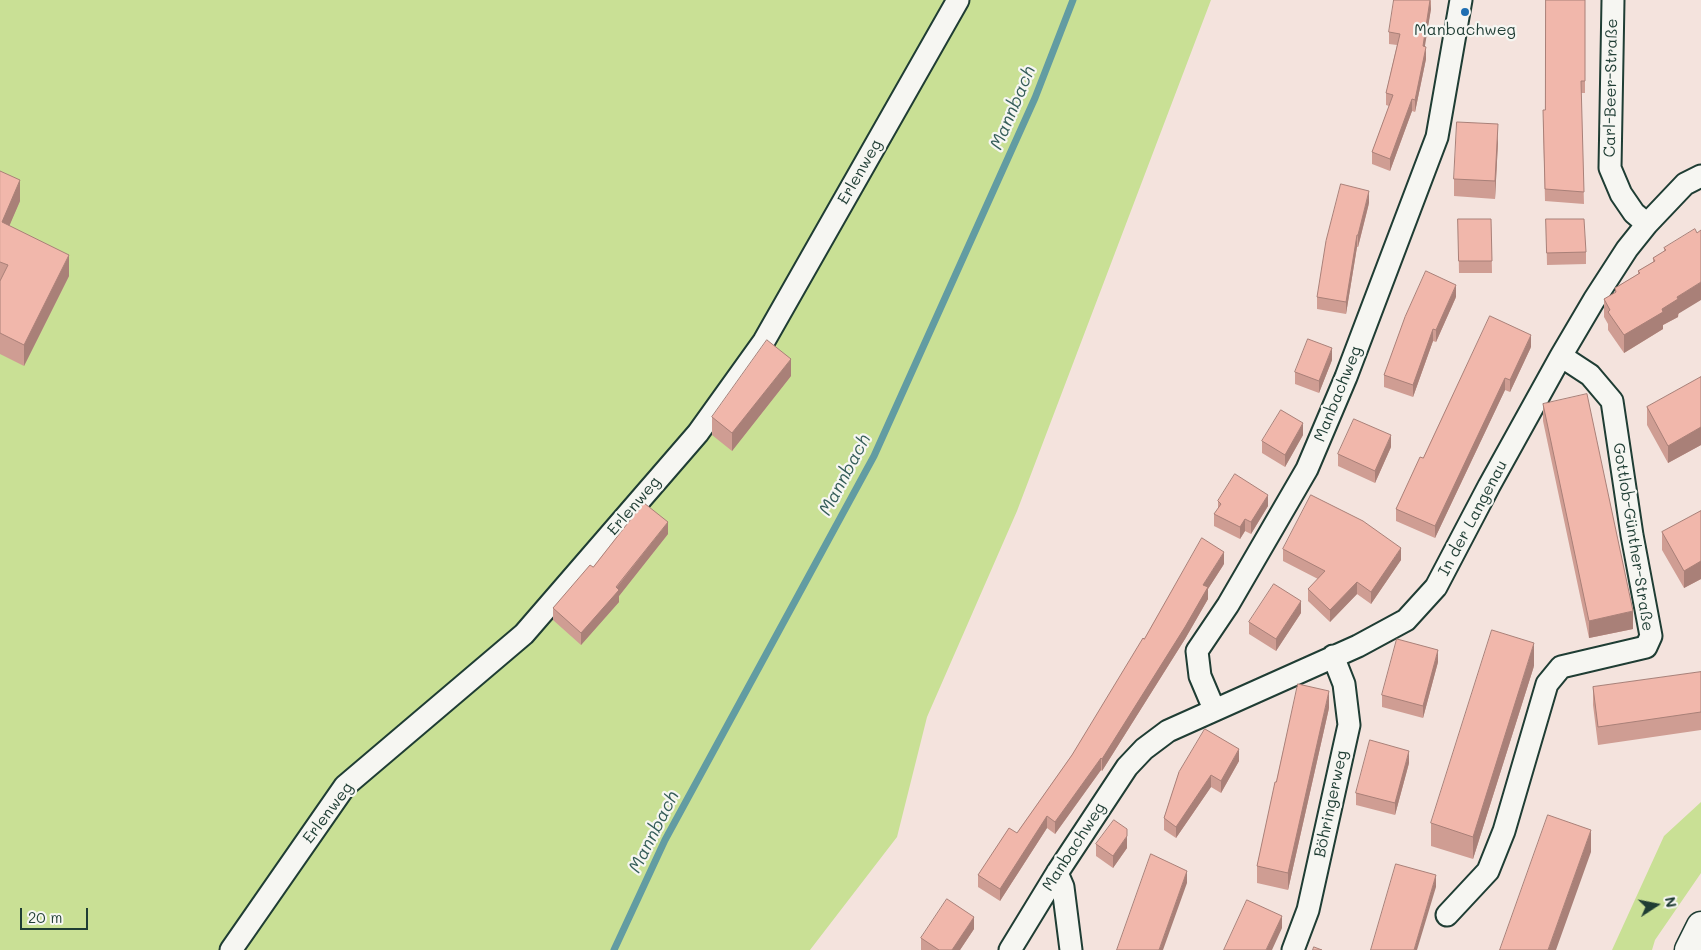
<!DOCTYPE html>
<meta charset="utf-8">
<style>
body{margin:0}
#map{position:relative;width:1701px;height:950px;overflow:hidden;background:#f4e3dd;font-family:Mali,sans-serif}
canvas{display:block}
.north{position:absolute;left:1631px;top:880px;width:50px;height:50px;-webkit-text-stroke:4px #f6f6f2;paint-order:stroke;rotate:79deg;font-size:14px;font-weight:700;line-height:20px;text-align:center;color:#1f3d34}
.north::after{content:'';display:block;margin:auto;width:18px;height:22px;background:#1f3d34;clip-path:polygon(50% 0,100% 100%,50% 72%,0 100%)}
.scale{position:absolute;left:20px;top:908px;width:68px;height:22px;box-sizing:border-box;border:2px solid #1f3d34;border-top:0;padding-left:6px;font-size:15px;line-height:18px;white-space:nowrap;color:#1f3d34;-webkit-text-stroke:4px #f6f6f2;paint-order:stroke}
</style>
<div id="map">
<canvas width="1701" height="950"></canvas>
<div class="north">N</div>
<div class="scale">20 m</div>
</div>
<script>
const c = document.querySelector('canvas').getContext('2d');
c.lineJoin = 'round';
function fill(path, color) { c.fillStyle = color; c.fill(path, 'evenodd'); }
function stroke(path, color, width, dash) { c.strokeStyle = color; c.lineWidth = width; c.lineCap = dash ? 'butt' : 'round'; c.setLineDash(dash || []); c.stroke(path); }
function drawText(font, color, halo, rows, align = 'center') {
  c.font = font + ' Mali,sans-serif'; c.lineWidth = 4.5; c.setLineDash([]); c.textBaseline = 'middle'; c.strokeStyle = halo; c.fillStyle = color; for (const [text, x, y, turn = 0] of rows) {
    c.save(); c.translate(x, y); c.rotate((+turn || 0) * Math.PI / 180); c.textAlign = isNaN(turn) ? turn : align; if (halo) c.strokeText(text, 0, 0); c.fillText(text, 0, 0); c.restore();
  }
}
fill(new Path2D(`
 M0 0H1211L1017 511 927 717 897 837 810 950H0Z
 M1701 802V873L1655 940 1652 950H1612L1664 836Z`), '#c9e095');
stroke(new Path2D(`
 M614 950 665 840 874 456 1035 98 1073 0`), '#629ca2', 7);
const minor = new Path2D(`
 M1613 0 1610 168 1621 194 1634 213 1647 224
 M1214 709 1200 676 1197 651 1228 605 1307 469 1346 377 1437 137 1461 0
 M1057 873 1063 887 1071 950
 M1447 915 1488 871 1504 831 1547 684 1561 667 1646 647 1651 636 1632 535 1612 401 1590 375 1561 356
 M231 950 345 786 524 634 698 433 764 341 958 0
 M1010 950 1057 873 1127 767 1144 749 1168 731 1358 646 1406 620 1436 587 1489 486 1561 356 1594 300 1627 249 1647 224 1685 184 1701 176
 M1293 950 1308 910 1349 725 1344 684 1333 656`);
const primary = new Path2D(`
 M1689 950 1701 926`);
stroke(minor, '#1f3d34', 25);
stroke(primary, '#1f3d34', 31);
stroke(minor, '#f6f6f2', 21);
stroke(primary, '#f6f6f2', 28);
fill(new Path2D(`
 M1431 0V9L1424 47 1426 59 1415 112 1412 111 1390 171 1372 164V152L1389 106 1386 105V93L1397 45 1389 44V32Z
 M1585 0V93H1581L1584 204 1545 201 1543 122Z
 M1498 142 1495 199 1454 196V179Z
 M0 171 20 201 9 226 69 276 24 366 0 354Z
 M1369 203 1358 247H1357L1346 314 1317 309V297Z
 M1458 219H1491L1492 273H1459Z
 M1546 219 1586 252V264L1547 265Z
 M1697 233 1678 317 1663 325V329L1624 353 1608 330V324L1604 317V299L1615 293V288L1638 274V271L1653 262V258L1664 252V248Z
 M1456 297 1436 342 1433 341 1413 397 1384 387V375Z
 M1531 347 1510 392 1505 390 1435 538 1396 521V509L1423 458Z
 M1332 360 1319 393 1295 384V372Z
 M791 376 732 451 712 435V417Z
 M1701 377V445L1668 463 1647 425V407Z
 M1543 404 1633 629 1589 638 1543 421Z
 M1303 435 1285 467 1262 453V441Z
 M1391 447 1375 483 1338 466V454Z
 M1218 501 1268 506 1251 534 1245 531 1240 539 1214 526V514L1218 509Z
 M1701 511V579L1684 588 1662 550V532Z
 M668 534 619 596V602L581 645 553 620V608L593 567Z
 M1283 549 1401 560 1371 604 1357 594 1330 622 1308 601V589L1318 579 1283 561Z
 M1224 564 1208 589V599L1185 639 1102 771 1101 770 1055 834 1047 828 1000 901 978 887V875L1017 833 1072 755 1144 639Z
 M1301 613 1276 651 1249 634V622Z
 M1438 662 1423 718 1382 707V695Z
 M1534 666 1473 859 1431 846V823Z
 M1701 672V730L1598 745 1593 705V687Z
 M1329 708 1288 890 1257 883V866L1276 782Z
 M1239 761 1221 793 1211 787 1176 838 1164 830V818L1179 772Z
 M1409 763 1395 815 1356 805V793Z
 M1096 844 1127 848 1113 868 1096 856Z
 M974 929 960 950H921V938Z`), '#cf9d93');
fill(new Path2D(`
 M1430 0 1431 9 1423 58V46Z
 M1426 47V59L1415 112V100Z
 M1412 99V111L1390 171V159Z
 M1498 124V142L1495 199V181Z
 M20 180V201L2 243V222Z
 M1369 191V203L1358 247V235Z
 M1357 235V247L1346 314V302Z
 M69 255V276L24 366V345Z
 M1701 282V300L1678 314V317L1663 325V329L1624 353V335L1662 309 1677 297Z
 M1456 285V297L1436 342V330Z
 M1433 329V341L1413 397V385Z
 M1531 335V347L1510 392V380Z
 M1332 348V360L1319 393V381Z
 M791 359V376L732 451V433Z
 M1505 378V390L1435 538V526Z
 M1303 423V435L1285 467V455Z
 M1701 427V445L1668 463V446Z
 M1391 435V447L1375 483V471Z
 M1268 495V506L1251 534V522Z
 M1245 519V531L1240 539V527Z
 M668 522V534L619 596V602L581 645V633Z
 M1401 548V560L1371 604V592Z
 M1224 552V564L1208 589V599L1185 639 1102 771V759L1203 585Z
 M1701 561V579L1684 588V571Z
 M1357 582V594L1330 622V610Z
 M1301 601V613L1276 651V639Z
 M1633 611V629L1589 638V621Z
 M1534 643V666L1473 859V837Z
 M1438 650V662L1423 718V706Z
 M1329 691V708L1288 890V873Z
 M1239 749V761L1221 793V781Z
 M1409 751V763L1395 815V803Z
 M1101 758V770L1055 834V822Z
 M1211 775V787L1176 838V827Z
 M1047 816V828L1000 901V889Z
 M1591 830V852L1556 950H1548Z
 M1127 836V848L1113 868V856Z
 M1187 871V883L1163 950H1159Z
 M1436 875V887L1417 950H1414Z
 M1282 916V928L1272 950H1266Z
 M974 917V929L960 950H952Z`), '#a98078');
const building = new Path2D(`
 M1394 0H1430L1423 46 1426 47 1415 100 1412 99 1390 159 1372 152 1393 95 1386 93 1400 34 1389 32Z
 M1546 0H1585V81H1581L1584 192 1545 189 1543 110H1545Z
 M1457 122 1498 124 1495 181 1454 179Z
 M0 171 20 180 2 222 69 255 24 345 0 333V281L8 265 0 262Z
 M1341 184 1369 191 1358 235H1357L1346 302 1317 297 1326 241Z
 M1458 219H1491L1492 261H1459Z
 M1546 219H1584L1586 252 1547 253Z
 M1695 229 1697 233 1701 230V282L1677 297 1678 299 1662 309 1663 312 1624 335 1608 312 1610 310 1604 299 1616 292 1615 288 1640 273 1638 271 1655 261 1653 258 1666 250 1664 248Z
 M1426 271 1456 285 1436 330 1433 329 1413 385 1384 375 1405 317Z
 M1490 316 1531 335 1510 380 1505 378 1435 526 1396 509 1420 457 1423 458Z
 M1308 339 1332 348 1319 381 1295 372Z
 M767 340 791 359 732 433 712 417Z
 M1701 377V427L1668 446 1647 407Z
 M1587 394 1633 611 1589 621 1543 404Z
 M1281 410 1303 423 1285 455 1262 441Z
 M1354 419 1391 435 1375 471 1338 454Z
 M1235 474 1268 495 1251 522 1245 519 1240 527 1214 514 1221 504 1218 501Z
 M1311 495 1363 521 1401 548 1371 592 1357 582 1330 610 1308 589 1325 571 1283 549Z
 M644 503 668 522 616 587 619 590 581 633 553 608 590 565 593 567Z
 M1701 511V561L1684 571 1662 532Z
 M1202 538 1224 552 1203 585 1208 587 1185 627 1102 759 1101 758 1055 822 1047 816 1000 889 978 875 1009 828 1017 833 1072 755 1143 638 1144 639Z
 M1274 584 1301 601 1276 639 1249 622Z
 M1492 630 1534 643 1473 837 1431 823Z
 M1397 639 1438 650 1423 706 1382 695Z
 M1701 672V712L1598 727 1593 687Z
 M1298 684 1329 691 1288 873 1257 866 1275 782H1276Z
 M1205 729 1239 749 1221 781 1211 775 1176 827 1164 818 1179 772Z
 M1370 740 1409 751 1395 803 1356 793Z
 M1548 815 1591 830 1548 950H1500Z
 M1114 820 1127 829V836L1113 856 1096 844Z
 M1151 854 1187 871 1159 950H1117Z
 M1396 864 1436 875 1414 950H1371Z
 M947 899 974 917 952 950H939L921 938Z
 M1247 900 1282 916 1266 950H1224Z
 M1314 947 1322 950H1313Z`);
fill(building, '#f1b7ab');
stroke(building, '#a98078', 1);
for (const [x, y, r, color] of [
 [1465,12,5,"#1f6fb2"]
]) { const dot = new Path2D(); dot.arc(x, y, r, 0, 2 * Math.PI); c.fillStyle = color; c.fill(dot); stroke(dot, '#f6f6f2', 2); }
drawText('16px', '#1f3d34', '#f6f6f2', [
 ["Manbachweg",1465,30]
]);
drawText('16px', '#1f3d34', '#f6f6f2', [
 ["Carl-Beer-Straße",1611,88,-89],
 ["Erlenweg",860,172,-60],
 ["Manbachweg",1338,394,-68],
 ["Erlenweg",634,506,-49],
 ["In der Langenau",1473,518,-62],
 ["Gottlob-Günther-Straße",1633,537,81],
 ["Böhringerweg",1331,804,-78],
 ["Erlenweg",328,813,-53],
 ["Manbachweg",1074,847,-57]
]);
drawText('italic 18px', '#355d59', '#f6f6f2', [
 ["Mannbach",1013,108,-67],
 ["Mannbach",845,475,-62],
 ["Mannbach",654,832,-63]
]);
</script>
